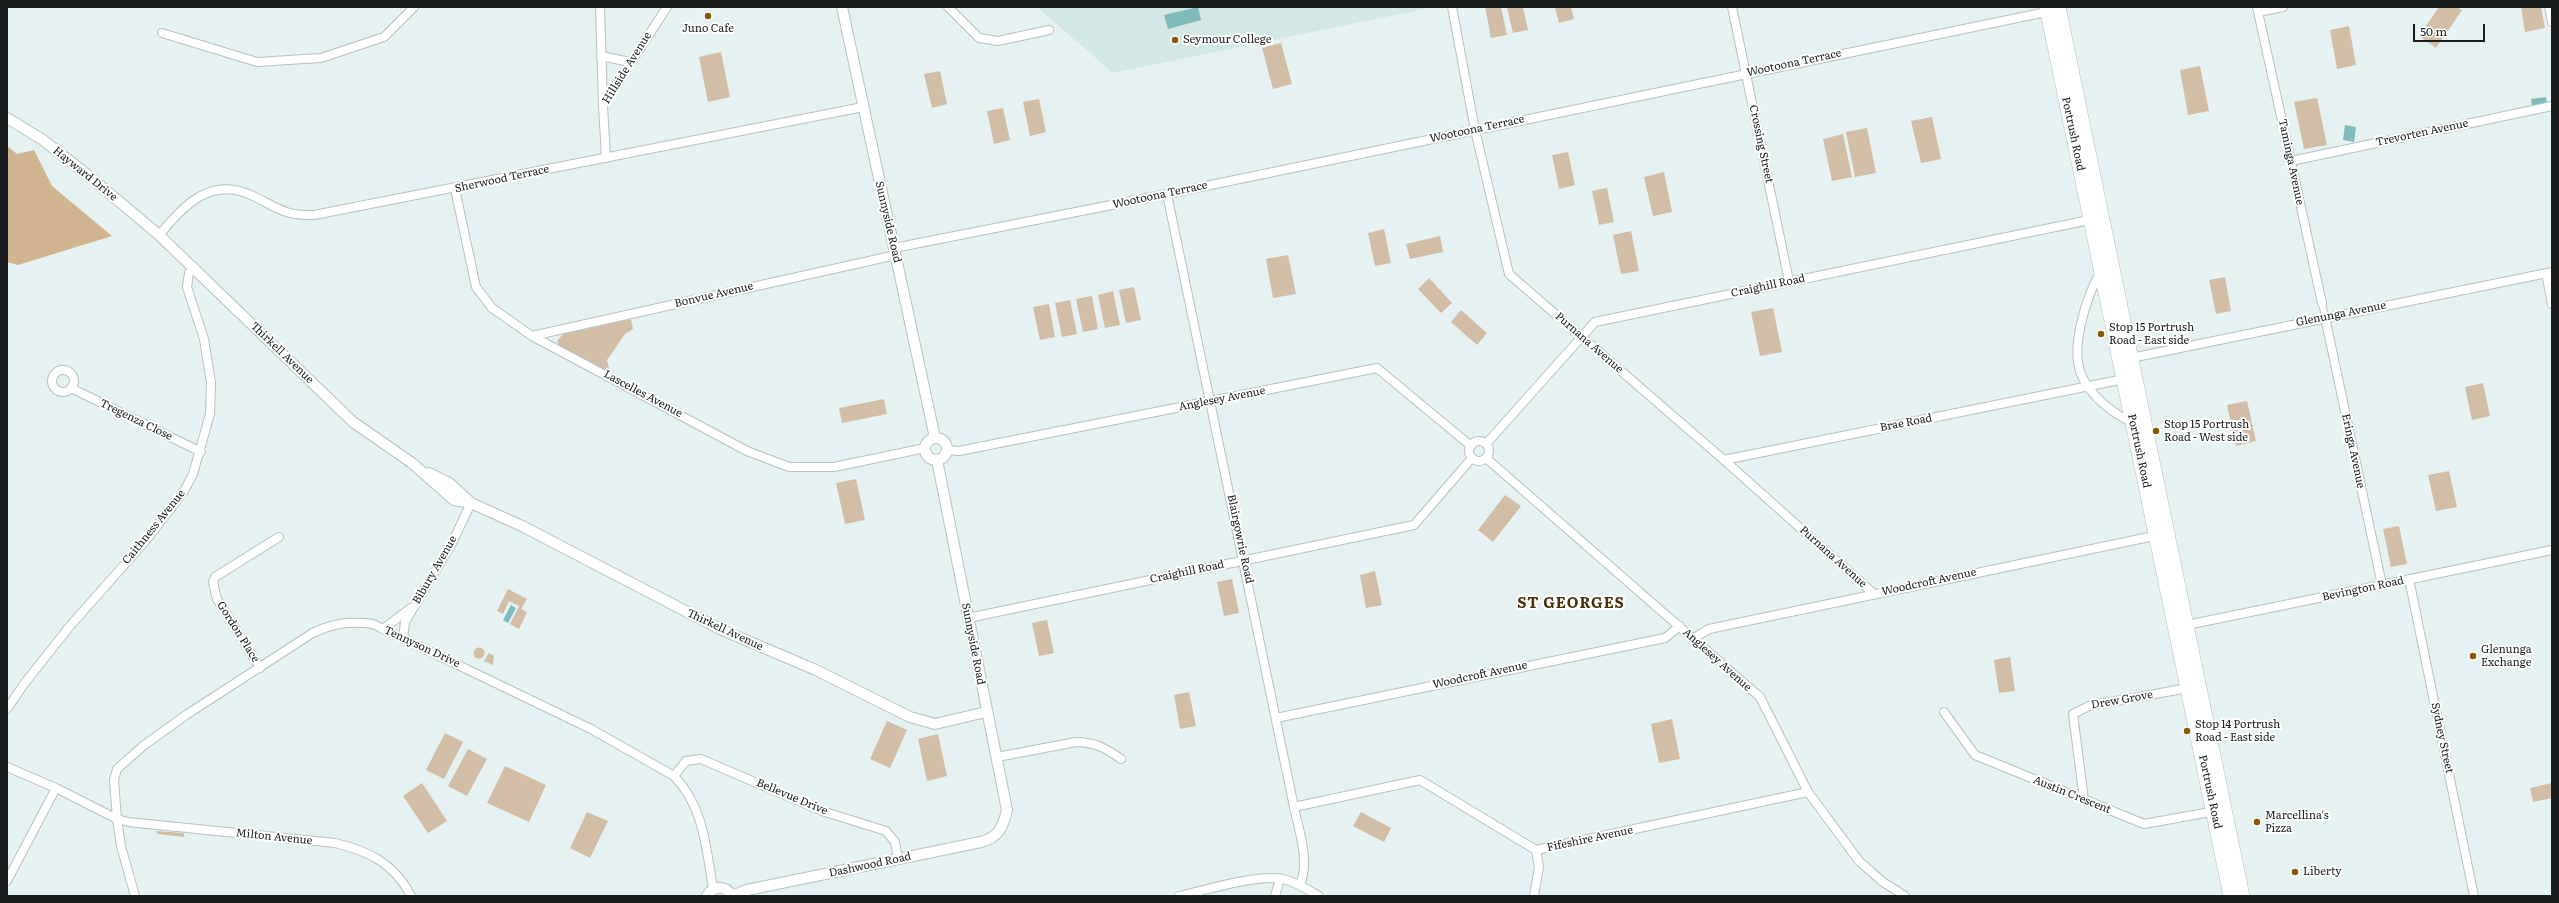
<!DOCTYPE html>
<style>
body{margin:0}
#map{position:relative;width:2559px;height:903px;overflow:hidden;background:#e6f1f1;font-family:Literata,serif}
canvas{display:block}
.frame{position:absolute;inset:0;border:8px solid #1a1e1e;pointer-events:none}
.scale{position:absolute;left:2413px;top:24px;width:72px;height:18px;box-sizing:border-box;border:2px solid #1a1e1e;border-top:0;padding-left:5px;font-size:12px;line-height:14px;white-space:nowrap;color:#1a1e1e;-webkit-text-stroke:3px #fff;paint-order:stroke}
</style>
<div id="map">
<canvas width="2559" height="903"></canvas>
<div class="frame"></div>
<div class="scale">50 m</div>
</div>
<script>
const c = document.querySelector('canvas').getContext('2d');
c.lineJoin = 'round';
function fill(path, color) { c.fillStyle = color; c.fill(path, 'evenodd'); }
function stroke(path, color, width, dash) { c.strokeStyle = color; c.lineWidth = width; c.lineCap = dash ? 'butt' : 'round'; c.setLineDash(dash || []); c.stroke(path); }
function drawText(font, color, halo, rows, align = 'center') {
  c.font = font + ' Literata,serif'; c.lineWidth = 4; c.setLineDash([]); c.textBaseline = 'middle'; c.strokeStyle = halo; c.fillStyle = color; for (const [text, x, y, turn = 0] of rows) {
    c.save(); c.translate(x, y); c.rotate((+turn || 0) * Math.PI / 180); c.textAlign = isNaN(turn) ? turn : align; if (halo) c.strokeText(text, 0, 0); c.fillText(text, 0, 0); c.restore();
  }
}
fill(new Path2D(`
 M1037 7H1434L1113 73Z`), '#d3e7e7');
fill(new Path2D(`
 M1485 7H1501L1507 35 1491 38Z
 M1507 7H1523L1528 30 1513 33Z
 M1555 7H1571L1574 19 1559 23Z
 M2439 7H2457L2462 10 2436 48 2419 36Z
 M2521 7H2541L2545 28 2525 32Z
 M2349 26 2356 65 2337 69 2330 30Z
 M1281 43 1292 84 1273 89 1262 48Z
 M721 52 730 97 708 102 699 57Z
 M2200 66 2209 111 2188 115 2180 70Z
 M940 71 947 104 932 108 924 74Z
 M2317 98 2327 145 2304 149 2294 102Z
 M1039 99 1046 132 1030 136 1023 102Z
 M1003 108 1010 140 994 144 987 111Z
 M1932 117 1941 159 1921 163 1911 121Z
 M1867 128 1876 173 1855 177 1846 132Z
 M1843 134 1852 177 1832 181 1823 139Z
 M1568 152 1575 185 1559 189 1552 155Z
 M1664 172 1672 212 1653 216 1644 177Z
 M1607 188 1614 222 1599 225 1592 191Z
 M1384 229 1391 263 1375 266 1368 233Z
 M1631 231 1639 271 1621 274 1613 235Z
 M1440 236 1443 252 1410 259 1406 244Z
 M1288 255 1296 294 1273 298 1266 259Z
 M2225 277 2231 311 2216 314 2209 280Z
 M1429 278 1452 303 1441 313 1418 289Z
 M1134 287 1141 320 1126 323 1119 290Z
 M1113 291 1120 325 1105 328 1098 295Z
 M1092 296 1098 329 1083 332 1076 299Z
 M1070 300 1077 334 1062 337 1055 303Z
 M1049 304 1055 337 1040 340 1033 307Z
 M1773 308 1782 352 1760 356 1751 312Z
 M1461 310 1487 333 1477 345 1451 322Z
 M631 319 633 329 625 334 607 360 610 373 559 346 557 341 563 334Z
 M2483 383 2490 416 2472 420 2465 387Z
 M884 399 887 414 842 423 839 408Z
 M2247 401 2256 441 2236 446 2227 405Z
 M2449 471 2457 507 2436 511 2428 475Z
 M856 479 865 520 845 524 836 483Z
 M1505 495 1521 506 1493 542 1478 530Z
 M2399 526 2407 564 2391 567 2383 529Z
 M1375 571 1382 605 1366 608 1360 575Z
 M1232 579 1239 613 1224 616 1217 582Z
 M508 589 527 599 521 609 527 612 519 629 510 624 519 606 509 601 503 614 497 611Z
 M1047 620 1054 653 1039 656 1032 623Z
 M473.5 653a5.5 5.5 0 1 1 11 0a5.5 5.5 0 1 1-11 0Z
 M489 653 494 656 493 665 484 661Z
 M2010 657 2015 691 1999 693 1994 660Z
 M1189 692 1196 726 1180 729 1174 695Z
 M1672 719 1680 759 1659 763 1651 724Z
 M887 721 907 730 890 768 870 759Z
 M445 733 463 742 444 779 426 770Z
 M938 734 947 776 927 781 918 739Z
 M468 749 487 759 467 796 448 786Z
 M505 766 546 785 529 822 487 803Z
 M422 783 447 821 428 833 403 796Z
 M2552 783V798L2533 802 2530 788Z
 M587 812 608 821 590 858 570 848Z
 M1361 812 1391 828 1384 842 1353 826Z
 M157 831 184 833V837L157 834Z`), '#d2bea6');
fill(new Path2D(`
 M7 146 17 154 34 150 52 186 112 236 18 265 7 262Z`), '#d1b490');
fill(new Path2D(`
 M1198 7 1201 20 1168 29 1164 15Z
 M2546 97 2547 104 2532 106 2531 99Z
 M2345 125 2356 127 2354 142 2343 140Z
 M511 605 516 608 508 623 503 620Z`), '#81baba');
const pedestrian = new Path2D(`
 M2322 303 2325 317`);
const minor = new Path2D(`
 M600 7 603 105
 M948 7 979 38 998 41 1049 30
 M1452 7 1475 130 1509 274 1724 460 1874 594
 M1732 7 1789 281
 M2257 7 2322 303
 M2549 7 2552 22
 M2258 12 2283 7
 M162 33 257 62 321 58 384 37 414 7
 M601 56 630 62
 M606 158 603 105 667 7
 M2291 161 2552 106
 M455 189 476 287 492 308 532 336 747 451 789 467H834L925 448
 M1167 194 1294 807C1299 831 1310 861 1300 885
 M159 235C183 207 209 176 251 195 277 207 283 216 314 215L863 107
 M894 248 1167 194 2051 11
 M2101 271C2087 295 2070 346 2081 374 2089 395 2114 415 2134 423
 M2546 273 2552 304
 M2325 317 2382 585
 M532 336 896 255
 M2131 358 2552 272
 M52 381a11 11 0 1 1 22 0a11 11 0 1 1-22 0Z
 M71 388 201 452
 M1469 451a10 10 0 1 1 20 0a10 10 0 1 1-20 0Z
 M1486 444 1595 322 2094 219
 M947 450 959 451 1377 368 1471 446
 M1486 458 1760 697 1808 792 1859 861 1883 882 1905 896
 M1724 460 2124 379
 M2409 579 2474 896
 M968 618 1414 525 1472 458
 M2182 626 2552 550
 M383 629 411 608
 M1694 638 1709 629 2159 535
 M403 639 405 622 452 543 471 503
 M260 668 217 599 213 582 215 577 279 537
 M7 709 24 684 70 626 148 538 184 491 193 474 210 414 211 383 204 339 187 287 189 273 194 267
 M1944 712 1975 755 2144 824 2216 811
 M1276 718 1665 638 1680 626
 M997 757 1076 742C1094 742 1106 748 1121 759
 M7 767 56 788 117 819 121 846 135 896
 M674 776 686 761 701 759 822 811 886 831 895 842 898 859
 M2084 800 2073 714 2089 706 2188 688
 M1294 807 1420 780 1536 850 1808 792
 M7 881 56 788
 M411 896C395 864 369 851 335 843L128 822 117 819 114 780 117 769 143 746 186 715 311 634C332 623 350 621 373 624L591 729 674 776C704 807 706 848 713 888
 M1179 896C1207 890 1257 874 1283 879 1296 882 1307 889 1319 896
 M1275 896 1280 879
 M1534 896 1539 867 1536 850`);
const tertiary = new Path2D(`
 M842 7 935 438
 M7 118 43 140 90 177 159 235 353 422 412 463 454 500 471 503 522 526 722 630 816 670 910 717 935 724 986 712
 M925 449a11 11 0 1 1 22 0a11 11 0 1 1-22 0Z
 M429 473 449 483 471 503
 M707 896C713 885 726 885 732 896
 M732 896 747 890 981 842C999 837 1003 827 1007 810L937 460`);
const trunk = new Path2D(`
 M2046 7 2230 896
 M2059 7 2243 896`);
stroke(pedestrian, '#b7c1c1', 8);
stroke(minor, '#b7c1c1', 10);
stroke(tertiary, '#b7c1c1', 12);
stroke(trunk, '#b7c1c1', 14);
stroke(pedestrian, '#fff', 6);
stroke(minor, '#fff', 8);
stroke(tertiary, '#fff', 10);
stroke(trunk, '#fff', 13);
for (const [x, y, r, color] of [
 [708,16,4,"#895900"],
 [1175,40,4,"#895900"],
 [2101,334,4,"#895900"],
 [2156,431,4,"#895900"],
 [2473,656,4,"#895900"],
 [2187,731,4,"#895900"],
 [2257,822,4,"#895900"],
 [2295,872,4,"#895900"]
]) { const dot = new Path2D(); dot.arc(x, y, r, 0, 2 * Math.PI); c.fillStyle = color; c.fill(dot); stroke(dot, '#fff', 1.5); }
drawText('11px', '#1a1e1e', '#fff', [
 ["Juno Cafe",708,29,"center"],
 ["Seymour College",1183,40],
 ["Stop 15 Portrush",2109,328],
 ["Road - East side",2109,341],
 ["Stop 15 Portrush",2164,425],
 ["Road - West side",2164,438],
 ["Glenunga",2481,650],
 ["Exchange",2481,663],
 ["Stop 14 Portrush",2195,725],
 ["Road - East side",2195,738],
 ["Marcellina's",2265,816],
 ["Pizza",2265,829],
 ["Liberty",2303,872]
], 'left');
drawText('11px', '#1a1e1e', '#fff', [
 ["Wootoona Terrace",1794,63,-12],
 ["Hillside Avenue",627,68,-58],
 ["Wootoona Terrace",1477,129,-12],
 ["Trevorten Avenue",2422,133,-12],
 ["Portrush Road",2073,134,78],
 ["Crossing Street",1761,144,78],
 ["Taminga Avenue",2291,162,78],
 ["Hayward Drive",85,174,39],
 ["Sherwood Terrace",502,179,-12],
 ["Wootoona Terrace",1160,195,-12],
 ["Sunnyside Road",888,222,77],
 ["Craighill Road",1768,286,-12],
 ["Bonvue Avenue",714,295,-13],
 ["Glenunga Avenue",2341,314,-11],
 ["Purnana Avenue",1589,343,41],
 ["Thirkell Avenue",282,353,44],
 ["Lascelles Avenue",643,394,28],
 ["Anglesey Avenue",1222,399,-11],
 ["Tregenza Close",136,420,26],
 ["Brae Road",1906,423,-11],
 ["Portrush Road",2139,451,78],
 ["Eringa Avenue",2353,451,78],
 ["Caithness Avenue",154,527,-51],
 ["Blairgowrie Road",1240,539,78],
 ["Purnana Avenue",1833,557,42],
 ["Bibury Avenue",435,570,-60],
 ["Craighill Road",1187,572,-12],
 ["Woodcroft Avenue",1929,582,-12],
 ["Bevington Road",2363,589,-12],
 ["Thirkell Avenue",725,630,25],
 ["Gordon Place",238,632,58],
 ["Sunnyside Road",973,644,79],
 ["Tennyson Drive",422,647,25],
 ["Anglesey Avenue",1717,660,42],
 ["Woodcroft Avenue",1480,675,-12],
 ["Drew Grove",2122,700,-10],
 ["Sydney Street",2442,738,78],
 ["Portrush Road",2210,792,78],
 ["Austin Crescent",2072,795,22],
 ["Bellevue Drive",792,797,23],
 ["Milton Avenue",274,837,6],
 ["Fifeshire Avenue",1590,839,-12],
 ["Dashwood Road",870,865,-12]
]);
c.letterSpacing = '1px';
drawText('bold 15px', '#49310e', '#fff', [
 ["ST GEORGES",1571,604]
]);
c.letterSpacing = '0px';
</script>
